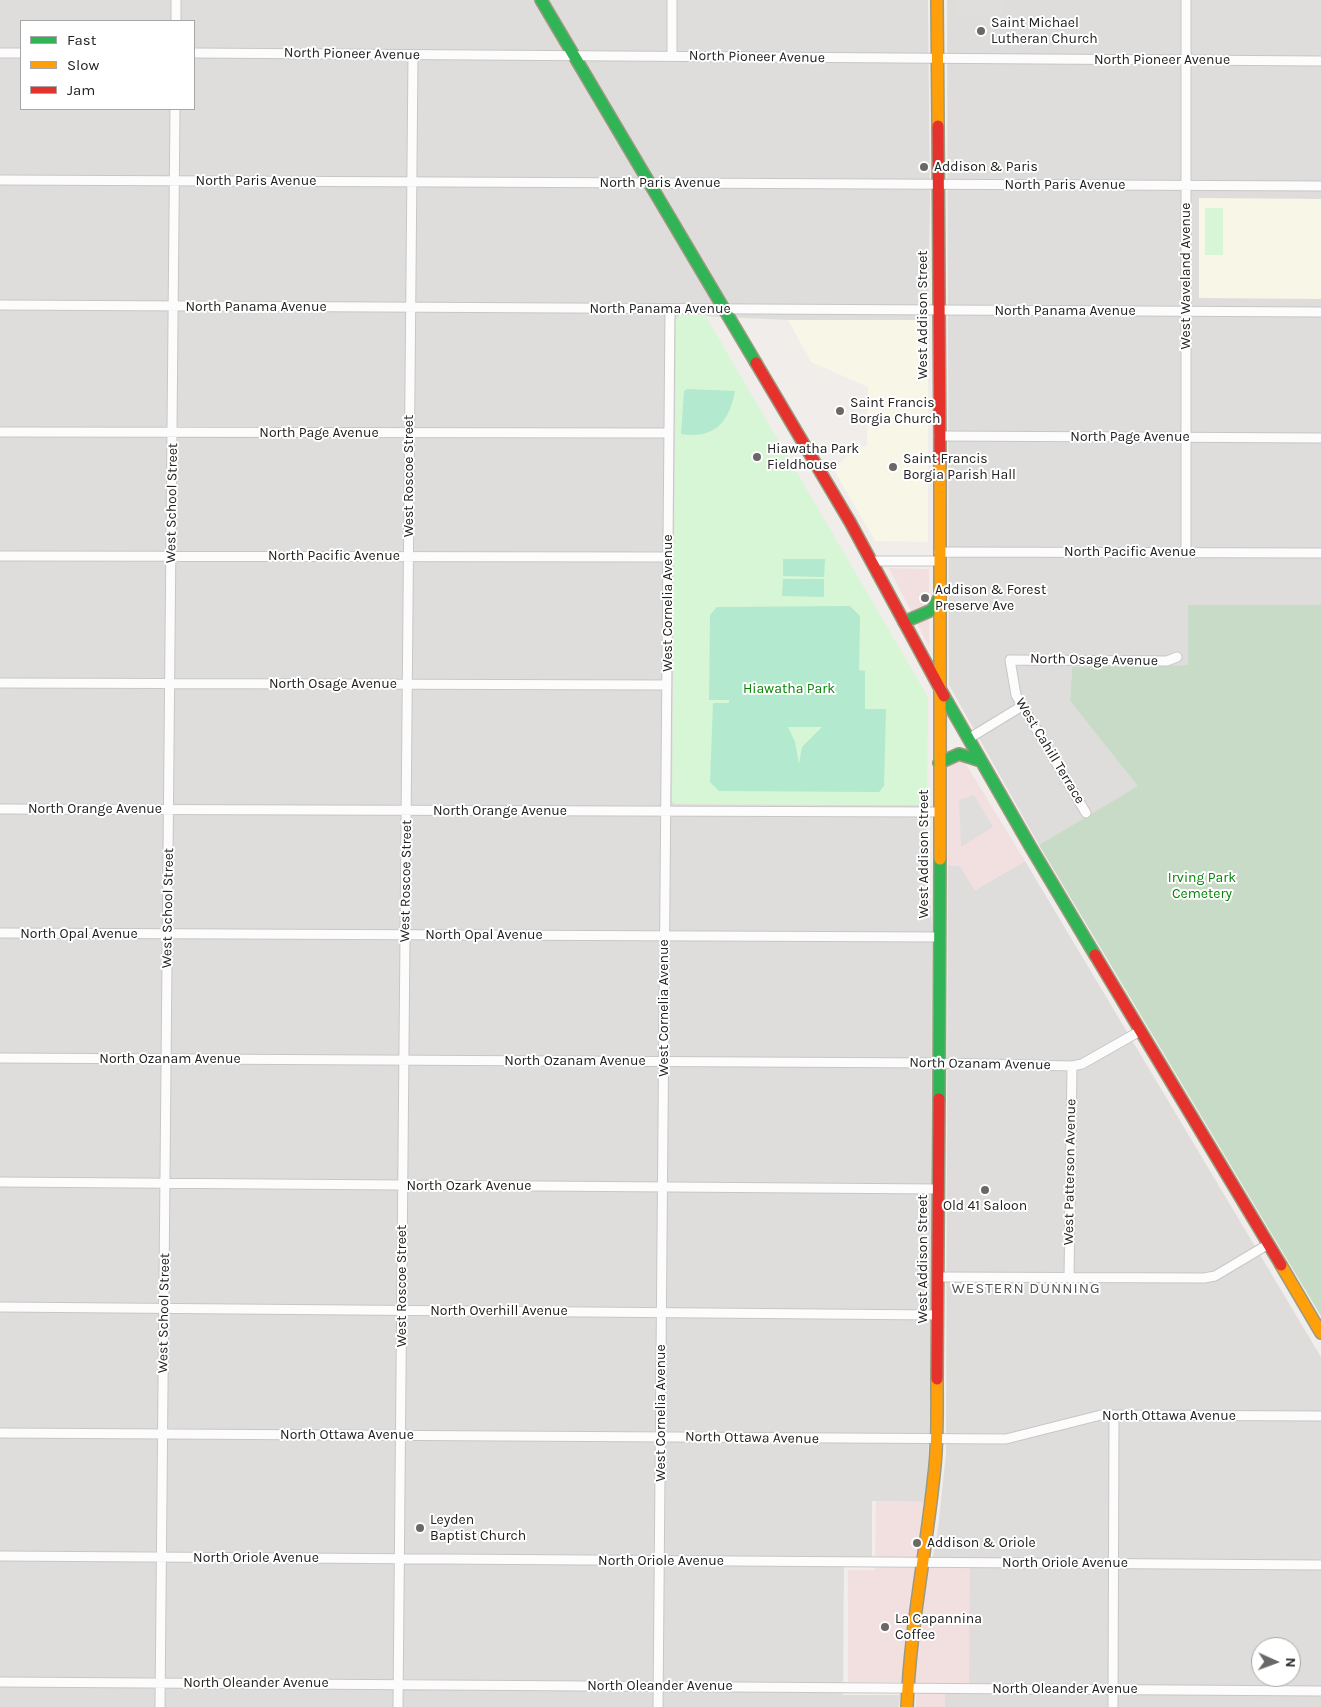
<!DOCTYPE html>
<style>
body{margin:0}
#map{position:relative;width:1321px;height:1707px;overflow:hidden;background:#f0edea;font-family:Karla,sans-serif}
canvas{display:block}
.legend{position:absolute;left:20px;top:20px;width:175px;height:90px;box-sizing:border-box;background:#fff;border:1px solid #a6a6a6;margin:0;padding:6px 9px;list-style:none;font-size:15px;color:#212121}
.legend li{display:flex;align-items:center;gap:10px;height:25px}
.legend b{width:25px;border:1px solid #a6a6a6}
.north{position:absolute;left:1251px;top:1637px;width:50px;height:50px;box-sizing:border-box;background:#fff;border:1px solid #a6a6a6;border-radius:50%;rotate:92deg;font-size:14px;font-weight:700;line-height:20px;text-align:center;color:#212121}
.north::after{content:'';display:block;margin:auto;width:18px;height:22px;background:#696867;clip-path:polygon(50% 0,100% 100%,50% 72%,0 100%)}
</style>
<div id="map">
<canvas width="1321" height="1707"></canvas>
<ul class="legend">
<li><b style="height:6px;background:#30b455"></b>Fast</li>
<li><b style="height:6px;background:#ff9f0a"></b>Slow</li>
<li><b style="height:6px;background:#e5322d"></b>Jam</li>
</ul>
<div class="north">N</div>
</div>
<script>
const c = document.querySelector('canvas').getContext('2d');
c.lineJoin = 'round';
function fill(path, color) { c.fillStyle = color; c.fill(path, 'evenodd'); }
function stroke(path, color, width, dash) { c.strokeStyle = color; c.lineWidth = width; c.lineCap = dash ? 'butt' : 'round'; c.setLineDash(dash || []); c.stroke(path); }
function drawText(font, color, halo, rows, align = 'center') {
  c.font = font + ' Karla,sans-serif'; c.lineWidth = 4; c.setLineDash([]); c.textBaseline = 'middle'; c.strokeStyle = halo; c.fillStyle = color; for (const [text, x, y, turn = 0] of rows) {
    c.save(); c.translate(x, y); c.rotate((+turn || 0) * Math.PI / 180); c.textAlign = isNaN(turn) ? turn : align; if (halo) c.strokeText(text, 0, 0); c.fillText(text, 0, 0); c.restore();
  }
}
fill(new Path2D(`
 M0 0H928L930 200 928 320H788L679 315 673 802 675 804 922 805 926 804 927 859 932 926 931 1384 927 1489 925 1502 872 1501V1558H844L843 1695H900L899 1707H0ZM21 21H194V109H21Z
 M947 0H1321V605H1188L1189 665 1072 667 1070 701 1139 786 1039 845 949 685Z
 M1025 861 1321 1357V1707H945V1687L931 1566 938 1529 946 1454 948 865 960 866 975 890ZM1261 1647H1291V1677H1261Z`), '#dfdddb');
fill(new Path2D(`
 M889 568 929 569V647Z
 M964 761 1025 861 975 890 960 866 948 865V764Z
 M876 1501 925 1502 916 1566H970L969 1687H945V1707H916V1682H848V1570H875Z`), '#f2e0e0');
fill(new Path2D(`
 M1199 198 1321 199V299L1199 298Z
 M788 320H928V542L875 541 834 470 848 455 867 445 868 387 811 362Z`), '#f8f6e7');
fill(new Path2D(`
 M1188 605H1321V1316L1039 845 1138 786 1070 701 1072 667 1188 665Z`), '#c8dbc7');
fill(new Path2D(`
 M1205 208H1223V255H1205Z
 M679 315H705L928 697 927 800 926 804 923 805 675 804 672 802 676 319Z`), '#d7f6d5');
fill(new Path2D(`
 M687 389 735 391C729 423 714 439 681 434L684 391Z
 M783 559H825L824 577 783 576Z
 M783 579H824V597L782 596Z
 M850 606 860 616 859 670 865 671V709H886L884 786 879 792 719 791 710 782 713 703H729V700H709L710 615 717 607ZM788 727H822L802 747 799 764 795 742Z`), '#b3e9ce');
fill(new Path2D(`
 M956 0H1003V15L957 16Z
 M974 795 993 827 961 847 959 800Z`), '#e0dedd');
const street = new Path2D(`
 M1186 0V553
 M176 21V0
 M0 53H21
 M194 53 1321 61
 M672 56V0
 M0 180 1321 186
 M0 305 1321 312
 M0 432 669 433
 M939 436 1321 438
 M939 552 1321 553
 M0 556 668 557
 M872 561H939
 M0 683 667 685
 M968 739 1022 706
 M0 809 939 812
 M1086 813 1016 695 1010 660 1167 661 1177 657
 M0 933 939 937
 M0 1058 938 1063 1072 1066 1082 1064 1140 1031
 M0 1182 938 1189
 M938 1277 1204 1278 1215 1276 1267 1245
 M1069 1277 1072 1066
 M0 1307 938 1315
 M0 1433 1006 1439 1101 1415 1321 1416
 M0 1556 1321 1565
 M0 1682 1321 1691
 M160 1707 175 109
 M398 1707 413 55
 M658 1707 670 309
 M1113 1707 1114 1416`);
const fast = new Path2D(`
 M541 0 756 363
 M904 622 932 610 939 598
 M944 696 1030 846 1095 955
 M939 763 959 754 981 761
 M939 1099 940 859`);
const slow = new Path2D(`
 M937 0 938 126
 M940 459V859
 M1281 1265 1321 1333
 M907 1707C910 1629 926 1553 934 1475 938 1443 937 1411 937 1379`);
const jam = new Path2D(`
 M938 126 940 459
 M756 363 850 522 944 696
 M1095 955 1281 1265
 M937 1379 939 1099`);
stroke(street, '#c8c7c6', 11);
stroke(fast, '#9b9a80', 14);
stroke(slow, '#9b9a80', 14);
stroke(jam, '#9b9a80', 14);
stroke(street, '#fdfcfc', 9);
stroke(fast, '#30b455', 11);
stroke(slow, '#ff9f0a', 11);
stroke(jam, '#e5322d', 11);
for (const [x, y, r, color] of [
 [981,31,5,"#696867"],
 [924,167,5,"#696867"],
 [840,411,5,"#696867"],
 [757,457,5,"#696867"],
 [893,467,5,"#696867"],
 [925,598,5,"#696867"],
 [985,1190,5,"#696867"],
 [420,1528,5,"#696867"],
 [917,1543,5,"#696867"],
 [885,1627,5,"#696867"]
]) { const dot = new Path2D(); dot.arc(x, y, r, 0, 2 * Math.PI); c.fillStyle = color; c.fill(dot); stroke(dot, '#fff', 2); }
drawText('14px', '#212121', '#fff', [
 ["Saint Michael",991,23],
 ["Lutheran Church",991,39],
 ["Addison & Paris",934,167],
 ["Saint Francis",850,403],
 ["Borgia Church",850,419],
 ["Hiawatha Park",767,449],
 ["Fieldhouse",767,465],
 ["Saint Francis",903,459],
 ["Borgia Parish Hall",903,475],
 ["Addison & Forest",935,590],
 ["Preserve Ave",935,606],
 ["Old 41 Saloon",985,1206,"center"],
 ["Leyden",430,1520],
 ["Baptist Church",430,1536],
 ["Addison & Oriole",927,1543],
 ["La Capannina",895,1619],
 ["Coffee",895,1635]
], 'left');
drawText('14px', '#212121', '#fff', [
 ["North Pioneer Avenue",352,54,1],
 ["North Pioneer Avenue",757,57,1],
 ["North Pioneer Avenue",1162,60],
 ["North Paris Avenue",256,181],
 ["North Paris Avenue",660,183],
 ["North Paris Avenue",1065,185],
 ["West Waveland Avenue",1186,276,-90],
 ["North Panama Avenue",256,307],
 ["North Panama Avenue",660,309],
 ["North Panama Avenue",1065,311],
 ["West Addison Street",923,315,-90],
 ["North Page Avenue",319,433],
 ["North Page Avenue",1130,437],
 ["West Roscoe Street",409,476,-90],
 ["West School Street",172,503,-89],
 ["North Pacific Avenue",1130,552],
 ["North Pacific Avenue",334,556],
 ["West Cornelia Avenue",668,603,-90],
 ["North Osage Avenue",1094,660,1],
 ["North Osage Avenue",333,684],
 ["West Cahill Terrace",1050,751,59],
 ["North Orange Avenue",95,809],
 ["North Orange Avenue",500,811],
 ["West Addison Street",924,854,-90],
 ["West Roscoe Street",406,881,-89],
 ["West School Street",168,908,-89],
 ["North Opal Avenue",79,934],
 ["North Opal Avenue",484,935],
 ["West Cornelia Avenue",664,1008,-90],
 ["North Ozanam Avenue",170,1059],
 ["North Ozanam Avenue",575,1061],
 ["North Ozanam Avenue",980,1064,1],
 ["West Patterson Avenue",1070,1172,-89],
 ["North Ozark Avenue",469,1186],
 ["West Addison Street",923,1259,-90],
 ["West Roscoe Street",402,1286,-90],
 ["North Overhill Avenue",499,1311],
 ["West School Street",164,1313,-89],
 ["West Cornelia Avenue",661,1413,-90],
 ["North Ottawa Avenue",1169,1416],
 ["North Ottawa Avenue",347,1435],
 ["North Ottawa Avenue",752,1438,1],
 ["North Oriole Avenue",256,1558],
 ["North Oriole Avenue",661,1561],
 ["North Oriole Avenue",1065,1563],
 ["North Oleander Avenue",256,1683],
 ["North Oleander Avenue",660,1686],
 ["North Oleander Avenue",1065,1689]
]);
drawText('14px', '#058506', '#fff', [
 ["Hiawatha Park",789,689],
 ["Irving Park",1202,878],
 ["Cemetery",1202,894]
]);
c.letterSpacing = '1px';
drawText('15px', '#545454', '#fff', [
 ["WESTERN DUNNING",1026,1289]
]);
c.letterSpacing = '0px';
</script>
